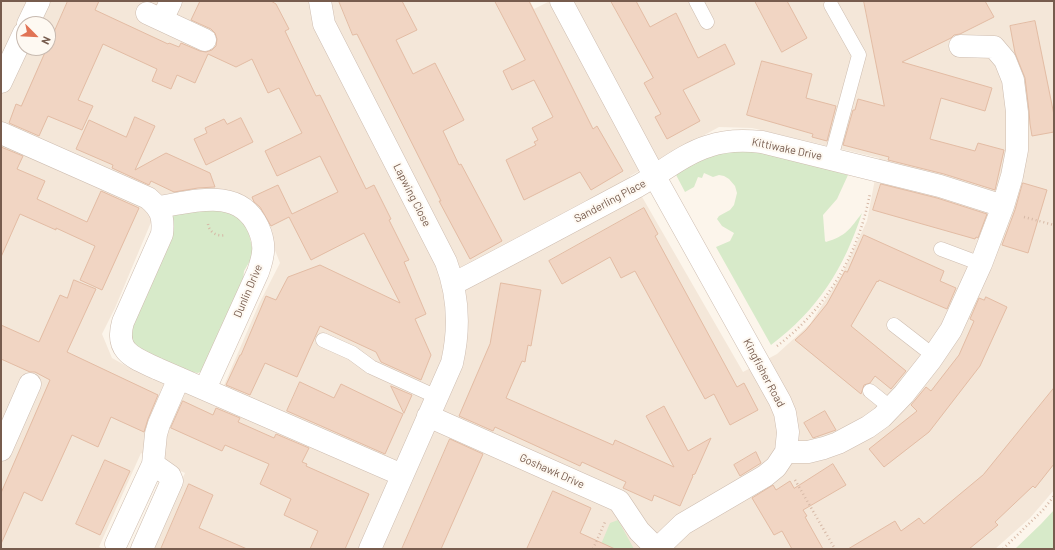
<!DOCTYPE html>
<style>
body{margin:0}
#map{position:relative;width:1055px;height:550px;overflow:hidden;background:#fcf5eb;font-family:Barlow,sans-serif}
canvas{display:block}
.frame{position:absolute;inset:0;border:2px solid #775c4e;pointer-events:none}
.north{position:absolute;left:16px;top:16px;width:40px;height:40px;box-sizing:border-box;background:#fef9f2;border:1px solid #c8bab0;border-radius:50%;rotate:114deg;font-size:11px;font-weight:700;line-height:16px;text-align:center;color:#775c4e}
.north::after{content:'';display:block;margin:auto;width:14px;height:18px;background:#e17355;clip-path:polygon(50% 0,100% 100%,50% 72%,0 100%)}
</style>
<div id="map">
<canvas width="1055" height="550"></canvas>
<div class="frame"></div>
<div class="north">N</div>
</div>
<script>
const c = document.querySelector('canvas').getContext('2d');
c.lineJoin = 'round';
function fill(path, color) { c.fillStyle = color; c.fill(path, 'evenodd'); }
function stroke(path, color, width, dash) { c.strokeStyle = color; c.lineWidth = width; c.lineCap = dash ? 'butt' : 'round'; c.setLineDash(dash || []); c.stroke(path); }
function drawText(font, color, halo, rows, align = 'center') {
  c.font = font + ' Barlow,sans-serif'; c.lineWidth = 4; c.setLineDash([]); c.textBaseline = 'middle'; c.strokeStyle = halo; c.fillStyle = color; for (const [text, x, y, turn = 0] of rows) {
    c.save(); c.translate(x, y); c.rotate((+turn || 0) * Math.PI / 180); c.textAlign = isNaN(turn) ? turn : align; if (halo) c.strokeText(text, 0, 0); c.fillText(text, 0, 0); c.restore();
  }
}
fill(new Path2D(`
 M1 1H530L534 9 550 1H1054V490L1030 518 995 549H152L185 473 141 453 99 547 104 549H1ZM24 24H48V48H24ZM719 127 752 128 879 158 867 221 842 274 810 324 777 354 743 372 630 176ZM215 190 252 200 267 230 280 263 259 304 216 404 130 368 112 358 102 334 115 308 162 196Z`), '#f4e7d9');
fill(new Path2D(`
 M724 149 766 152 848 175 837 199 823 215 825 241 826 242C846 236 850 229 862 213 844 268 818 310 771 345L716 247 730 241 734 233 722 226 717 219 719 216 730 210 734 205 737 193 735 186 729 179 724 176 719 175 713 177 704 173 702 178 698 177 694 187 685 192 674 171Z
 M222 205 247 224 253 252 251 259 244 271 243 281 231 314 220 328 205 370 198 373 192 372 137 348 131 340 132 329 171 214Z
 M1054 510V549H1015L1041 524Z
 M618 520 634 549H599L610 523Z`), '#d7eac9');
const building = new Path2D(`
 M68 1H99L95 10 168 44 169 43 179 47 181 43 200 51 206 52 212 50 216 46 217 39 215 33 211 29 191 20 200 1H271L276 4 289 29 285 31 316 96 320 95 366 189 374 185 391 219 389 220 409 260 404 262 426 314 415 319 431 355 421 380 381 362 376 352 320 326 297 377 265 363 250 395 226 385 240 355H241L266 296 276 300 288 277 320 265 400 303 364 233 311 260 289 217 271 226 260 207 254 202 252 197 278 185 292 214 338 192 320 156 277 176 265 151 302 133 279 88 268 93 252 59 236 67 208 54 195 83 177 75 171 89 152 81 157 69 103 44 78 100 93 106 82 130 48 116 39 136 9 123 16 104 21 106Z
 M339 1H402L417 30 396 40 413 74 435 63 464 120 443 131 459 165 461 164 502 241 470 259 439 201H441L357 34 353 35Z
 M495 1H529L593 129 597 126 623 171 591 190 580 172 524 200 506 160 536 145 534 142 538 140 532 128 553 117 534 80 512 90 503 71 525 60Z
 M611 1H636L650 27 676 13 698 58 725 44 735 64 683 90 700 121 667 139 655 117 661 114 644 83 653 78Z
 M755 1H787L807 38 782 52Z
 M864 1H985L994 17 960 34 954 35 951 38 902 62 992 88 985 111 941 98 930 139 975 151 978 143 1004 150 995 190 944 174 888 160 889 157 843 145 853 110H855L858 99 884 106Z
 M1035 21 1054 115V132L1032 136 1030 124 1029 111 1025 78 1015 53 1010 26Z
 M762 61 812 74 806 98 836 106 827 141 812 137 813 134 747 115Z
 M135 117 155 126 135 170 166 153 210 173 215 187 198 188 174 192 151 181 149 185 112 168 113 165 76 149 89 120 126 137Z
 M241 118 253 142 206 165 194 139 207 133 205 128 224 119 227 124Z
 M1 147 23 156 17 169 45 181 37 199 87 222 101 191 139 208 102 290 80 280 95 246 56 228V230L20 214 1 257Z
 M1023 183 1047 190 1028 253 1002 245 1015 210Z
 M881 184 937 198 987 214 978 238 976 237 975 239 873 210Z
 M644 208 658 234 655 236 737 387 744 383 758 410 730 425 714 394 705 399 635 271 621 278 610 257 562 284 549 261Z
 M864 235 944 271 940 281 956 288 947 309 879 280 878 282 877 281 851 326 906 371 891 389 875 376 870 383 864 385 861 394 795 340 806 330 827 304 845 271 847 272Z
 M74 280 96 289 67 352 158 395 148 419 144 432 111 417 98 447 72 435 42 501 24 492 1 544V493L50 380 35 372H30L1 359V325L39 342 60 295 67 298Z
 M501 283 541 290 531 346 528 345 525 362 522 361 506 398 613 445 615 440 674 467 646 416 664 406 688 451 711 438 695 474 692 475 693 476 680 506 654 495 652 501 623 488 626 482 582 462 580 466 495 427 493 431 459 416 490 344Z
 M986 297 1007 307 980 366 929 432 884 467 869 449 917 411 911 405 926 387 931 391 959 355 974 321 970 319 979 298 984 300Z
 M300 382 334 398 341 384 403 414 385 454 287 411Z
 M391 386 412 395 404 413Z
 M1054 388V464L1035 488 1033 486 995 522 998 525 969 549H848L895 521 901 531 919 518 924 524 983 475Z
 M183 401 213 415 216 408 240 418 238 422 274 438 276 434 309 448 302 462 307 464 306 466 369 494 345 549H310L318 531 284 515 291 499 260 484 269 464 225 445 222 451 171 428Z
 M825 411 836 430 813 438 804 423Z
 M450 439 483 454 441 549H402Z
 M756 452 761 463 740 476 734 465Z
 M105 460 130 471 100 535 76 524Z
 M833 464 846 485 803 510 807 516 805 517 823 549H792L782 531 774 535 752 498 773 485 776 490 790 481 794 488Z
 M189 484 213 495 199 528 247 549H161Z
 M553 491 591 508 580 533 615 549H527Z`);
fill(building, '#f1d5c3');
stroke(building, '#e3bca4', 1);
const service = new Path2D(`
 M696 1 707 22
 M831 5 859 55 831 158
 M941 249 981 264
 M894 325 934 356
 M323 340 352 353 371 367 437 397
 M870 391 891 408`);
const minor = new Path2D(`
 M320 1 324 24 446 262C459 296 460 328 452 363L370 549
 M561 1 655 177 780 401 785 413 788 432 786 452 776 467 765 476 683 524 657 549
 M147 13 205 40
 M162 20 171 1
 M28 24 39 1
 M1 82 24 33
 M1 133 148 198C161 209 164 217 162 234L123 322C114 353 135 358 158 369L402 475
 M158 207C193 202 239 186 258 227 266 244 264 255 258 272L205 389
 M453 284C515 252 576 219 638 186 661 173 683 154 709 146 726 140 744 140 762 142L940 186 1003 206
 M428 416 619 501 639 531 657 549
 M1 450 30 384
 M786 452H808L824 448 838 443 868 427 882 417 904 394 930 361 951 330 981 264 1003 206 1012 176 1017 150V112L1013 80 1005 60 994 47 960 46
 M116 544 153 464
 M142 549 172 481 170 476 153 464 156 434 159 424 179 378`);
stroke(service, '#cebdb0', 15);
stroke(minor, '#cebdb0', 23);
stroke(new Path2D(`
 M1024 217 1054 225
 M208 224C209 232 217 237 225 235
 M777 346C826 309 859 254 870 193
 M795 480 835 549
 M593 549 605 522
 M1003 549 1043 510 1054 496`), '#d6b8a6', 2.5, [1, 3]);
stroke(service, '#fff', 14);
stroke(minor, '#fff', 22);
drawText('11px', '#775c4e', '#fef9f2', [
 ["Kittiwake Drive",787,149,12],
 ["Lapwing Close",412,195,63],
 ["Sanderling Place",610,201,-28],
 ["Dunlin Drive",248,291,-67],
 ["Kingfisher Road",764,373,62],
 ["Goshawk Drive",552,471,24]
]);
</script>
